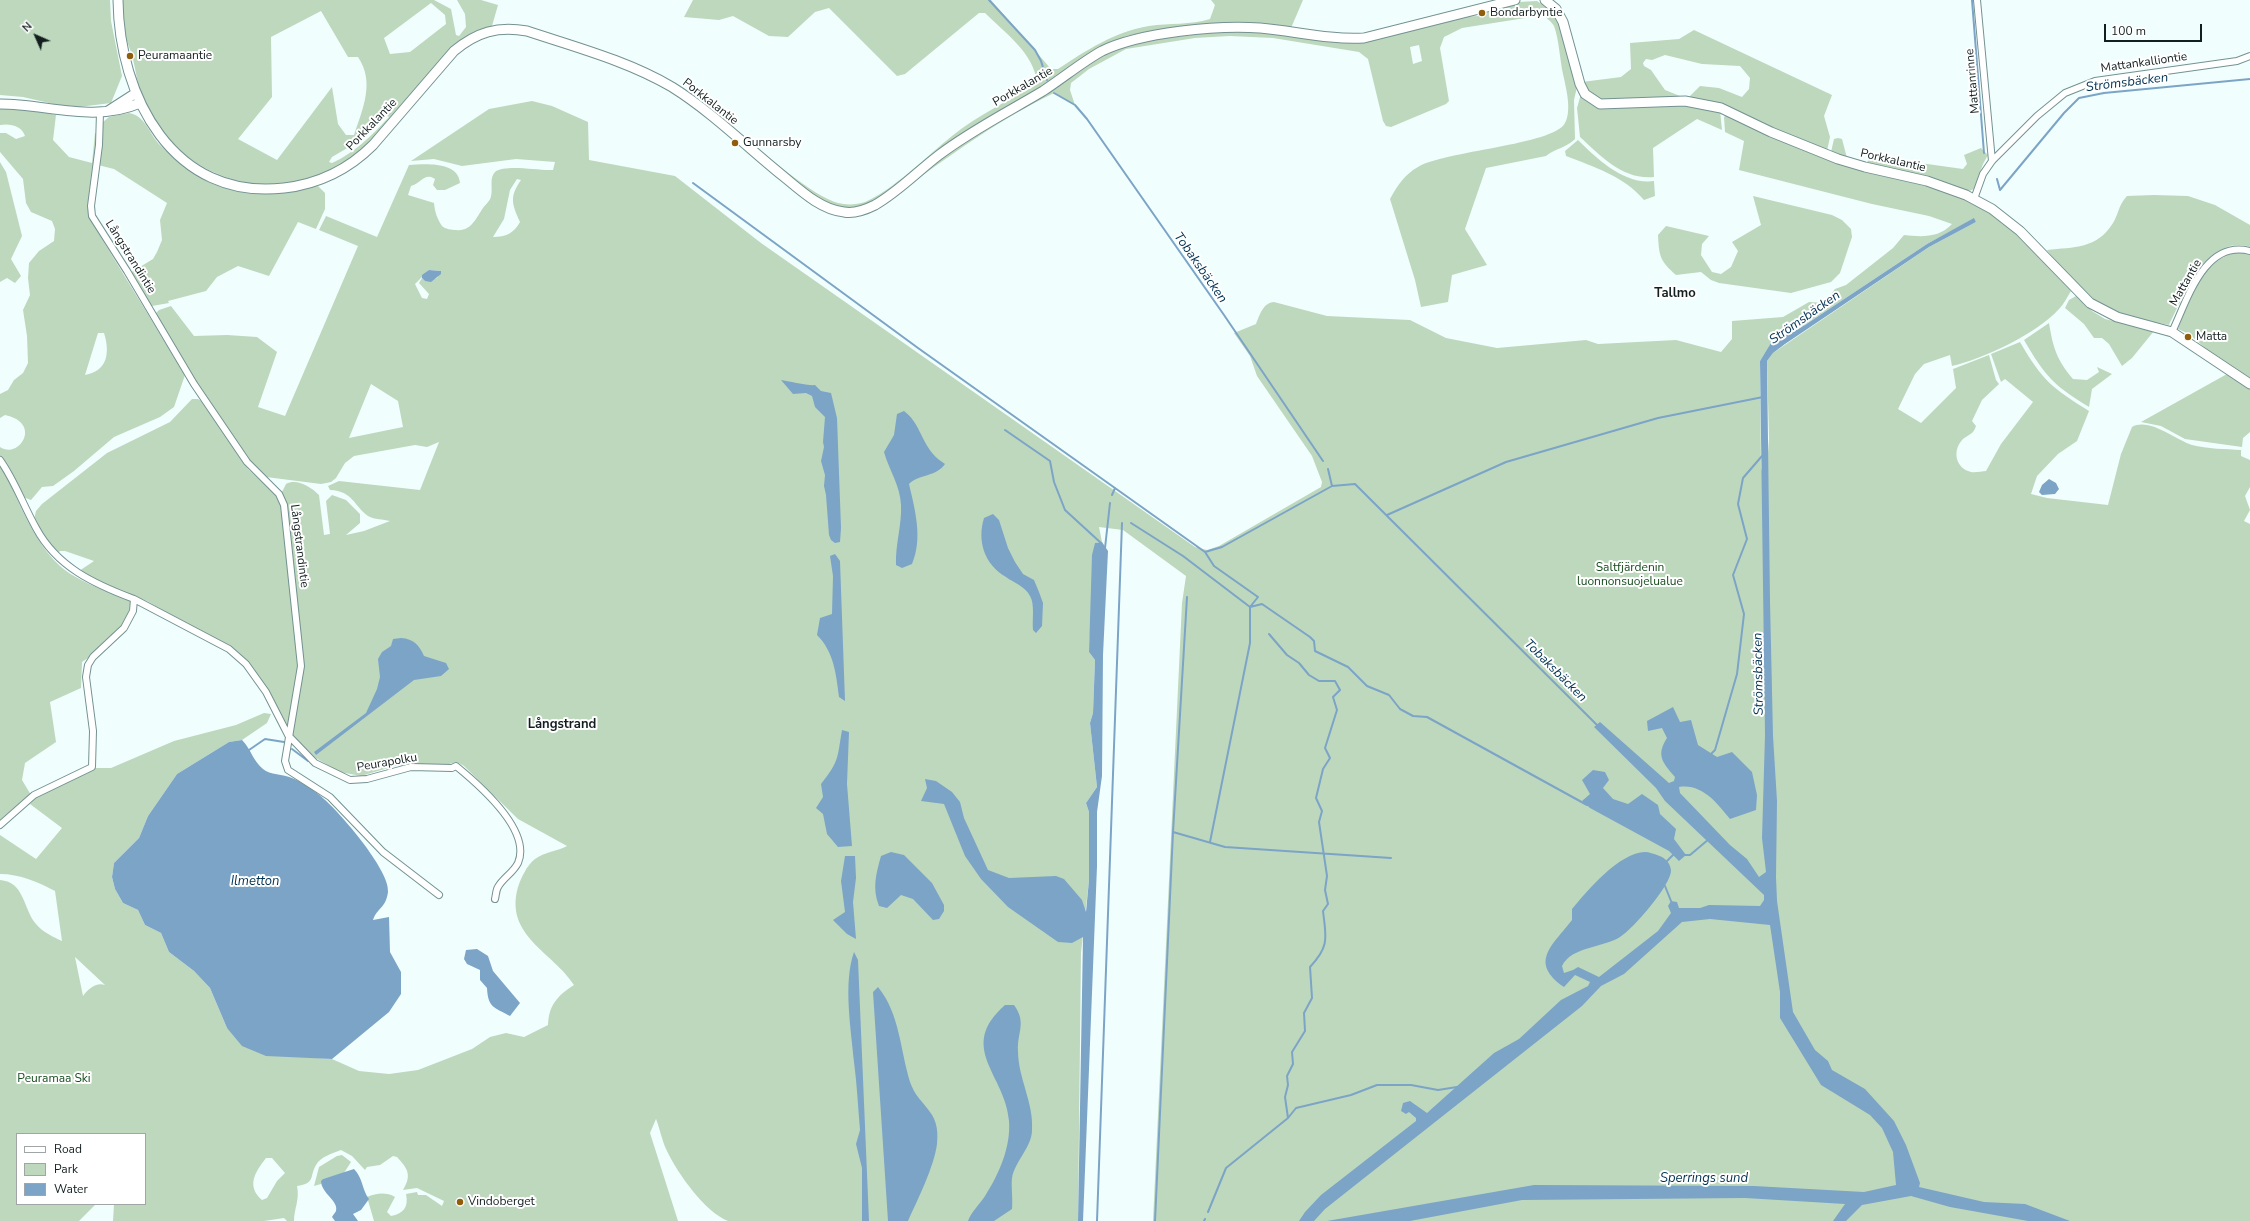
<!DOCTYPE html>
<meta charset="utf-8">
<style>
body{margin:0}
#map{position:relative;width:2250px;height:1221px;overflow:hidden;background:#f1fefe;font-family:"Nunito Sans",sans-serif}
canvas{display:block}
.legend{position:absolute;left:16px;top:1133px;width:130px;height:72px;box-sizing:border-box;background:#fff;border:1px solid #a1a5a5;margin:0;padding:5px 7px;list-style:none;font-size:12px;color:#131f1f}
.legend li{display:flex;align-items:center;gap:8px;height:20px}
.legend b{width:20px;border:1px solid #a1a5a5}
.north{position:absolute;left:16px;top:16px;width:40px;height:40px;-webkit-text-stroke:3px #fff;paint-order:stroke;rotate:315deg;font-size:11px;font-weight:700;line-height:16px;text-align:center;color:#131f1f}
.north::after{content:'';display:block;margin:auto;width:14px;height:18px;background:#131f1f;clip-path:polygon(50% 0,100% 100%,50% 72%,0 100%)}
.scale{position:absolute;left:2104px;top:24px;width:98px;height:18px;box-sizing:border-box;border:2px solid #131f1f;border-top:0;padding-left:5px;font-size:12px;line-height:14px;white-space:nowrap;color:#131f1f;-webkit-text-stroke:3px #fff;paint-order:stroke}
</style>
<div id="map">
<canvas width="2250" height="1221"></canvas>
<ul class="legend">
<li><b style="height:5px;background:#fff"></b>Road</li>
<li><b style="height:11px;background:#bed8be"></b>Park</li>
<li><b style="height:11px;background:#7ca4c6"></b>Water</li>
</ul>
<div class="north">N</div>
<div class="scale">100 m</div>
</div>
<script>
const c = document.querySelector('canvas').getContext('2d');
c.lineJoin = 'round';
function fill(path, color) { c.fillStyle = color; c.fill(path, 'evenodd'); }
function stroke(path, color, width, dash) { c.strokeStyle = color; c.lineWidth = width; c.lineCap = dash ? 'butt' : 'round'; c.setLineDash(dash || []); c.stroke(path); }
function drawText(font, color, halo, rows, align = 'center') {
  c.font = font + ' "Nunito Sans",sans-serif'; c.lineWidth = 4; c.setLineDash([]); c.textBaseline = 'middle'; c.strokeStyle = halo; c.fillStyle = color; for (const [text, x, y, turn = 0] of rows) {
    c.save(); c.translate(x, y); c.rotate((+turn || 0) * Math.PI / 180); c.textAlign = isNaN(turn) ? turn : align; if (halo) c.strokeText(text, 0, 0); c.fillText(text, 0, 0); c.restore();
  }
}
fill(new Path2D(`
 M0 0H110L111 21 122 76 111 103 71 108 23 97 0 95Z
 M122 0H434L451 9 456 35 459 36 466 27 465 14 457 0H481L498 5 492 26 476 31 455 44 368 146C351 159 332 173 311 179 247 198 180 169 148 111 139 94 137 77 133 59 130 47 123 34 122 21 121 14 122 7 122 0ZM431 3 445 15 446 24 410 52 390 54 384 38ZM321 11 348 57H358C375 82 363 108 354 135H346L338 124 332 87 277 160 238 139 272 97 271 37ZM384 114 389 117C371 136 356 152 332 163L329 162 332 157 361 140 371 124Z
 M693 0H991L1051 69H1058C1087 50 1114 32 1149 26 1170 23 1190 25 1210 19L1215 5 1211 0H1303L1291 28 1221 25 1146 32 1126 36 1101 47 1036 91 966 131 874 201C861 208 848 211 833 206 808 198 764 155 743 137 766 154 812 196 838 203 846 205 856 205 865 202 893 190 927 156 952 136 977 116 1005 102 1033 87L1037 83C1035 54 1004 32 985 13H979L905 74 897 76 829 8 815 12 788 37 769 36 733 16 719 20 684 17Z
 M1537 1 1553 12 1558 21 1577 87 1574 100 1575 139C1566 148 1556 148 1546 156L1486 168 1465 229 1487 265 1452 275 1448 302 1421 307 1415 280 1390 199C1397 186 1405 174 1418 167 1443 151 1554 145 1565 123 1572 110 1566 88 1563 74 1560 61 1559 39 1554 26 1552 22 1547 19 1544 15L1462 28 1444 37 1440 48 1449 101 1446 104 1391 127 1386 126 1383 121 1368 59 1359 52 1273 38 1230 36 1195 38 1126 49 1089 69 1071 83 1070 90 1075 105 1054 93C992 123 938 164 884 204L955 148 1112 50 1145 40 1229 31 1276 34 1344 42 1457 17 1478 16 1519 2ZM1419 45 1422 61 1413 64 1410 47Z
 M1694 30 1832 95 1824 116 1830 137 1827 151 1690 100V96L1700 86 1719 88 1742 97 1749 89 1750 78 1740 66 1702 64 1665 55 1652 60 1646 59 1643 63 1644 66 1651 70 1665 90 1680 96 1679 99 1595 100 1582 82 1621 77 1631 69 1630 43 1679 39Z
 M1581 94 1591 104 1600 108 1612 109 1663 103 1720 110 1722 130 1697 119 1653 148 1654 177C1623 180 1602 157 1580 137L1577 108Z
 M532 101 552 106 588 122 589 160 675 176 761 243 1195 547 1207 550 1219 546 1321 487 1322 482 1312 456 1257 376 1250 356 1234 333 1256 324C1260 314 1263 303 1274 302L1327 316 1410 320 1446 338 1497 348 1586 340 1598 344 1676 340 1721 352 1732 339V321L1783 317 1809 302 1824 303 1835 289 1846 285 1893 248 1904 235C1922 237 1939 238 1952 224L1929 216 1872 204 1739 170 1744 141 1725 132 1724 117 1727 114C1760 132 1795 149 1832 160 1876 173 1934 179 1973 202 2012 225 2041 259 2071 291 2067 297 2064 304 2059 309 2038 333 1983 359 1952 366L1950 355 1924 364 1915 374 1898 409 1921 423 1956 388 1953 369 1989 355 1996 380 1999 384 1982 400 1972 421 1976 426C1973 435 1969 434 1963 439 1952 450 1955 468 1971 472 1975 473 1982 471 1986 471L2001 444 2033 402 2005 379 2001 382 1991 354 2020 342C2042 380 2052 388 2089 411L2077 441 2058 454 2037 476 2031 494 2047 498 2108 505 2121 454 2132 427C2149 417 2176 440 2192 445 2207 449 2226 449 2241 450V456L2250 460V487L2245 496 2250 510 2244 521 2250 524V1221H1153L1182 603 1186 576 1123 530 1099 527 1102 542 1095 543 1089 652 1095 660 1093 713 1090 723 1097 787 1086 803 1089 812V880L1081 953 1078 1221H728C705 1212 678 1174 667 1151 662 1141 660 1129 656 1119L650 1133 678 1221H374L367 1197C377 1193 386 1192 395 1197L387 1212 391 1216C403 1214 409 1207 406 1194L417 1192 418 1195H426L442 1206 444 1201 417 1188 403 1190C412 1175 408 1169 397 1157L393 1156 380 1165 367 1167 365 1170 352 1156 341 1150C333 1153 320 1157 316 1165 309 1177 316 1183 297 1186 300 1199 294 1209 294 1221H287L284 1218 264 1221H113L114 1204H145V1134H17V1204H96L79 1221H0V880C25 882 23 909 36 924 41 931 55 938 62 941L55 891C38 882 20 874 0 874V835L36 859 62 828 30 804 38 796 95 768H111L174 741 236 725 264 713 271 714 267 723 242 740 229 742 177 774 148 816 139 838 114 863 112 877 115 889 123 903 138 910 145 925 161 933 169 952 194 971 210 988 227 1028 303 1057 332 1059 359 1071 389 1074 418 1070 472 1049 490 1037 506 1033 524 1037 548 1025C549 1005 557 996 574 985 553 952 504 936 518 887 521 878 527 865 535 859 544 852 558 851 567 846L518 819 464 766 457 762 449 764 395 766 361 776 340 772 307 753 292 736 254 669 244 658 147 601 102 585 79 571 94 561 65 551H60L56 555 34 520 36 511 42 504 107 453 170 422 192 399H198L203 402 248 469 280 499 288 528 282 492 286 484C297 478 311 487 319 495L324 535 330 534 326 501 332 495 346 500 360 514V523L346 535 364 531 390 521C383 519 375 520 368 516 354 506 353 491 330 490L328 486 339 481 420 490 439 442 427 447 415 445 354 456 345 463 336 478 331 482 321 484 266 477 250 461 196 384 154 315 159 310 171 306 194 336 227 335 257 337 277 352 258 407 285 416 358 246 319 230 326 216 377 237 409 165C425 164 458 161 460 183L445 190H437L433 185 435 179C424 172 421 184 411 186L408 195 434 203C435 213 437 218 442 226 445 229 452 230 456 230 471 232 476 218 483 208 485 205 491 200 491 196 493 188 489 178 495 172 506 164 538 171 553 170L555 162 516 159 462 166 434 159 411 161 489 109ZM517 179 521 180C509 197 512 204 520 222 514 233 506 237 493 237L504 219 510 190ZM1974 219 1976 222 1929 247 1773 353 1767 361 1769 439 1768 453 1761 471 1760 361 1775 336 1793 332 1805 325 1927 244ZM429 270 441 271 437 278 425 281 422 278 419 283 429 294 427 299 422 298 415 284ZM371 384 398 401 403 427 349 438ZM75 957 105 985C96 982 88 989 83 996ZM266 1158H272L285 1173 277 1181 267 1198 262 1200C246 1186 255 1172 266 1158Z
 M0 108 27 109 56 115 53 140 69 157 92 163 95 133 98 134 95 172 88 206V213L94 226 185 375 174 407 160 417 114 437 74 471 53 486 42 487 31 500 23 497 0 458V447C19 460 43 423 5 415L0 418V394L8 390 14 380 23 373 28 363 27 336 23 310 30 295 28 278 29 263 39 251 54 241 55 229 52 221 31 212 26 203 23 179 0 152V133H6L16 139 25 136C22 126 10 123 0 125ZM98 333H104C110 352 108 371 85 375Z
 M129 113C146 116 149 134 160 145 168 153 177 159 187 166 231 196 267 195 318 186L325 193V209L316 229 298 222 269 276 238 266 217 277 206 291 168 301 169 303 152 306 147 302 130 273 153 259 157 252 162 240 160 220 167 203 114 169 98 165 103 122 109 117Z
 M1838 138 1842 139 1847 158 1831 152 1834 139Z
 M1578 140C1598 160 1625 185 1654 181L1655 196 1644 200C1624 176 1594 167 1566 156L1565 151Z
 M1981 148 1988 155 1983 164 1974 189 1967 192 1869 165 1867 162 1871 158 1880 157 1885 162 1920 163 1963 169 1967 164 1964 155Z
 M0 162 6 172 22 236 11 259 21 276 15 283 7 278 0 282Z
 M2154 195 2188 196 2215 205 2250 225V247C2209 233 2183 297 2169 325 2143 320 2112 315 2090 299 2073 285 2060 267 2047 250 2074 247 2097 249 2113 223 2119 213 2118 206 2127 196Z
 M1753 196 1832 215 1842 220 1851 229 1852 237 1840 273 1831 282 1791 293 1719 283 1711 280 1701 272 1676 275C1660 261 1659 256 1658 235L1666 226 1709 236 1702 244 1701 255 1712 272 1721 274 1731 267 1738 251 1732 242 1761 225Z
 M2240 252 2250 253V380L2211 353 2189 334 2178 329C2191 296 2202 258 2240 252Z
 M2076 296 2092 311 2105 319 2154 331 2132 358 2122 366 2109 344 2102 338H2094L2084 324 2065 308 2069 300Z
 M2049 323C2053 348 2057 360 2073 379L2087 380 2099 372 2097 367 2112 374 2092 389 2089 407C2053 385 2045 376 2024 340Z
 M2227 374 2250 388V432L2243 438 2242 447 2185 439 2161 426 2141 422Z
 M0 466 5 473C20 504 33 540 59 565 74 580 110 593 130 600 132 625 102 649 82 662L81 688 50 702 56 742 25 763 22 780 31 795 0 820Z
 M342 1155 351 1162 344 1173 323 1179 321 1184 314 1186 319 1167 337 1156Z`), '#bed8be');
fill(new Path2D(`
 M1974 218 1976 222 1929 247 1785 344 1773 353 1767 361 1770 601 1773 736 1777 801 1776 877 1777 901 1793 1012 1815 1050 1828 1061 1832 1070 1865 1089 1894 1121 1906 1145 1920 1183 1919 1187 1984 1202 2025 1204 2070 1221H2028L1950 1207 1911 1196 1862 1205 1846 1221H1833L1845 1204 1745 1198 1522 1200 1410 1221H1327L1534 1185 1754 1186 1864 1192 1896 1185 1893 1152 1882 1128 1870 1115 1821 1085 1780 1018V992L1770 925 1710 919 1682 922 1624 974 1601 986 1582 1006 1325 1209 1314 1221H1299L1305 1212 1321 1195 1416 1121V1118L1409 1112 1406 1114 1401 1111 1403 1103 1410 1101 1427 1113 1494 1053 1519 1039 1561 1000 1588 986 1590 982 1575 975 1564 987C1528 962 1553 945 1572 920V909C1587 891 1620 852 1645 852 1649 852 1654 854 1657 855 1664 857 1670 862 1671 870 1672 884 1633 929 1620 937 1603 948 1572 946 1562 966L1564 973 1573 970 1578 967 1599 977 1658 931 1671 913 1668 906 1671 901 1677 902 1679 908H1700L1709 905 1760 906 1764 900V895L1665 801 1656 788 1594 727 1600 722 1669 783 1674 781 1675 777C1662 762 1656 755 1667 738L1662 728 1648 731 1647 721 1673 707 1680 722 1691 720 1698 745 1717 757 1732 752 1752 772 1757 795 1756 810 1730 819C1718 804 1702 783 1679 787L1680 793 1730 845 1747 859 1759 877 1766 872 1762 838 1765 735 1760 361 1775 336 1793 332 1805 325 1927 244Z
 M429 270 441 271V274L431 282 425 281 422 278V275Z
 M781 380C788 381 809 386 815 385L821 391 831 393 837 418 841 528 840 542 835 543 831 540 829 535 826 495 824 486 825 475 821 461 824 447 823 442 825 417 815 407 812 396 806 393 793 394Z
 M904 411C919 422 921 440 933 454 936 458 941 461 945 464 936 477 919 474 909 484 915 510 923 538 912 564L902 568 896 565C895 545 902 525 901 505 900 485 889 470 884 452L894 435 897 414Z
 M2049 479 2056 483 2059 489 2055 494 2042 495 2039 492 2042 485Z
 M993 514 999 520 1008 548 1015 562 1023 574 1034 580 1039 592 1043 603 1042 626 1036 633 1033 630C1032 620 1035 604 1030 596 1025 586 1014 583 1006 577 984 564 977 541 984 518Z
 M1102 542 1108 551 1103 655 1102 776 1097 812V866L1083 1221H1078L1083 937 1072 943 1058 942 1008 907 981 879 965 856 944 804 921 801 927 788 925 779 936 781 952 792 960 802 964 818 988 870 1009 878 1056 876 1064 879 1082 900 1086 912 1089 880V812L1086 803 1097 787 1090 723 1093 713 1095 660 1089 652 1092 555 1095 543Z
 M835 554 840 561 845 701 839 697C836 674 834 652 817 635L820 618 832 614 833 576 830 556Z
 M401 638C414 639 419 645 424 656L446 663 449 669 441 676 414 680 316 755 314 752 366 713 377 689 380 677 378 659 382 652 391 646 393 639Z
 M842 730 849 732 847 784 852 846 838 847 827 834 823 814 816 808 823 797 821 784C840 760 837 758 842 730Z
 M242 740C251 749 253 761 263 769 270 775 283 774 292 778 301 782 311 788 318 794 336 807 391 871 388 892 386 908 377 908 373 920L389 917 390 952 401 972V994L389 1012 332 1059 266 1056 242 1046 227 1028 210 988 194 971 169 952 161 933 145 925 138 910 123 903 115 889 112 877 114 863 139 838 148 816 177 774 229 742Z
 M1593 770 1605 772 1609 780 1603 788 1613 799 1628 804 1642 794 1658 805 1660 814 1676 829 1674 839 1686 855 1679 861 1669 851 1590 808 1582 801 1590 794 1582 780Z
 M891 852 904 855 932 883 944 905V911L939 919 933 920 913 899 901 895 887 908 879 906C872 888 876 874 881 856Z
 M845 856H855L856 878 853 902 856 939 847 934 833 920 845 912 841 881Z
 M477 949 488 956 493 971 520 1003 510 1016C494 1007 488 1008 487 988L480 980V970L467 964 464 959 466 950Z
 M854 952 858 960 869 1221H862V1168L856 1144 860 1130C858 1107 857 1085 854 1062 851 1029 843 983 854 952Z
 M878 987C900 1014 900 1050 910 1082 919 1108 941 1109 937 1144 934 1167 918 1199 908 1221H888L873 992Z
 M1005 1005H1014C1027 1023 1017 1032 1018 1051 1018 1078 1034 1103 1032 1130 1032 1147 1015 1161 1012 1178 1011 1186 1013 1199 1012 1209L994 1221H968C971 1212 980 1204 985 1196 999 1174 1011 1147 1009 1121 1006 1075 956 1048 1005 1005Z
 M354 1169C363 1178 362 1190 369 1199L361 1210 353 1214 358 1221H335L332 1217C333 1215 335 1213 336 1211 339 1201 321 1193 321 1181L323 1179Z`), '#7ca4c6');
stroke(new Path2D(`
 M989 0 1035 50 1041 61 1047 80
 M1972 0 1984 153
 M1054 93 1075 105 1087 119 1224 315 1323 461
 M1997 179 2000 190
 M693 183 918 348 1205 552 1222 547 1332 486
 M2000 190 2064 113 2079 98 2104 93 2250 79
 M1005 430 1050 461 1054 482 1065 510 1101 543
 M1328 469 1332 486 1355 484 1598 726
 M1112 495 1115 488
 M1387 515 1506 462 1658 418 1763 397
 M1131 523 1183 556 1250 607 1262 604 1310 637 1314 641 1315 651 1348 667 1367 686 1389 695 1400 709 1413 716 1427 717 1587 805
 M1105 548 1110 503
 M1205 552 1214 566 1258 597 1250 607V643L1210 842
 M1269 634 1287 655 1299 663 1309 675 1319 681H1335L1340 690 1333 697 1337 710 1325 748 1330 758 1323 769 1316 798 1322 811 1319 822 1327 876 1325 890 1328 904 1323 911C1326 937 1330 946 1310 967L1312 998 1304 1013 1305 1031 1292 1052 1293 1064 1287 1076 1288 1085 1285 1097 1288 1118
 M292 749 308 761
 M249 750 265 739 284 742
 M1710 755 1715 750 1737 674 1744 614 1733 575 1747 539 1738 504 1743 478 1762 456
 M1173 832 1225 847 1391 858
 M1683 855H1690L1709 839
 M1667 861 1674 854
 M1665 886 1671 901
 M1208 1212 1226 1168 1288 1118 1296 1108 1351 1095 1377 1085H1411L1438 1090 1457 1087
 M1097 1221 1122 523
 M1155 1221 1173 832 1187 597
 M1204 1221 1205 1219`), '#7ca4c6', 2);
const street = new Path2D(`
 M1977 0 1992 161
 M100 113 99 145 91 206 92 216 127 271 194 384 247 462 279 494 284 505 301 666 285 761 288 770 330 797 383 852 439 895
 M1974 199 1983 174 1992 161 2037 116 2065 93 2095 81 2237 61 2250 56
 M2172 332C2187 301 2204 239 2250 251
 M0 460C15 481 23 505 36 528 57 567 94 584 134 599L133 611 124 628 93 657 88 665 86 677 93 731 92 767 34 795 0 825
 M134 599 229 649 246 664 266 692 288 735 315 763 350 780 367 779 411 767 452 768 456 766C478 784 532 830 518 863 513 873 503 878 498 887 496 890 496 895 495 899`);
const secondary = new Path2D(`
 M118 0C119 96 173 201 284 188 319 184 349 169 373 145L454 51C477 32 497 26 527 31 575 47 628 61 672 87 712 112 747 147 783 176 800 190 821 210 844 212 855 214 865 210 875 205 898 192 918 171 939 155 972 130 1008 112 1043 91 1063 78 1082 62 1102 51 1141 32 1218 25 1260 28 1295 31 1329 40 1364 38L1515 0
 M1545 0 1556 9 1563 22 1580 84 1585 94 1600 104 1685 101 1721 108 1771 132 1838 159 1865 167 1927 181 1966 195 1992 209 2020 231 2090 303 2117 317 2172 332 2250 384
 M0 104C47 104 94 123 140 103
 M108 111 136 93`);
stroke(street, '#739291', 8);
stroke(secondary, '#739291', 11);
stroke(street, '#fff', 6);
stroke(secondary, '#fff', 9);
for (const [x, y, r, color] of [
 [1482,13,4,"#8f5d0c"],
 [130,56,4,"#8f5d0c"],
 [735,143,4,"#8f5d0c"],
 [2188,337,4,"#8f5d0c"],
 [460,1202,4,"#8f5d0c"]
]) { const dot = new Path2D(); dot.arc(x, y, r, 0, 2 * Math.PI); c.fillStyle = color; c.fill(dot); stroke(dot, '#fff', 1.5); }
drawText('12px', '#131f1f', '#fff', [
 ["Bondarbyntie",1490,13],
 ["Peuramaantie",138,56],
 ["Gunnarsby",743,143],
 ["Matta",2196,337],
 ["Vindoberget",468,1202]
], 'left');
drawText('12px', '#131f1f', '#fff', [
 ["Mattankalliontie",2144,63,-8],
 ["Mattanrinne",1973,81,-95],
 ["Porkkalantie",1023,87,-30],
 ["Porkkalantie",710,102,38],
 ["Porkkalantie",372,125,-46],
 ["Porkkalantie",1893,161,13],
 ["Långstrandintie",130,257,58],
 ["Mattantie",2186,283,-60],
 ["Långstrandintie",299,546,83],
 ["Peurapolku",387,763,-10]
]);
drawText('12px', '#164d1d', '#fff', [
 ["Saltfjärdenin",1630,568],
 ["luonnonsuojelualue",1630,582],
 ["Peuramaa Ski",54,1079]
]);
drawText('italic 13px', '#003253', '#fff', [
 ["Strömsbäcken",2127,83,-7],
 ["Tobaksbäcken",1200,268,55],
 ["Strömsbäcken",1805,318,-35],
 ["Tobaksbäcken",1555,671,45],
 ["Strömsbäcken",1759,674,-91],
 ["Ilmetton",255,882],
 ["Sperrings sund",1704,1179]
]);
drawText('bold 13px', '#131f1f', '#fff', [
 ["Tallmo",1675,294],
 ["Långstrand",562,725]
]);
</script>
